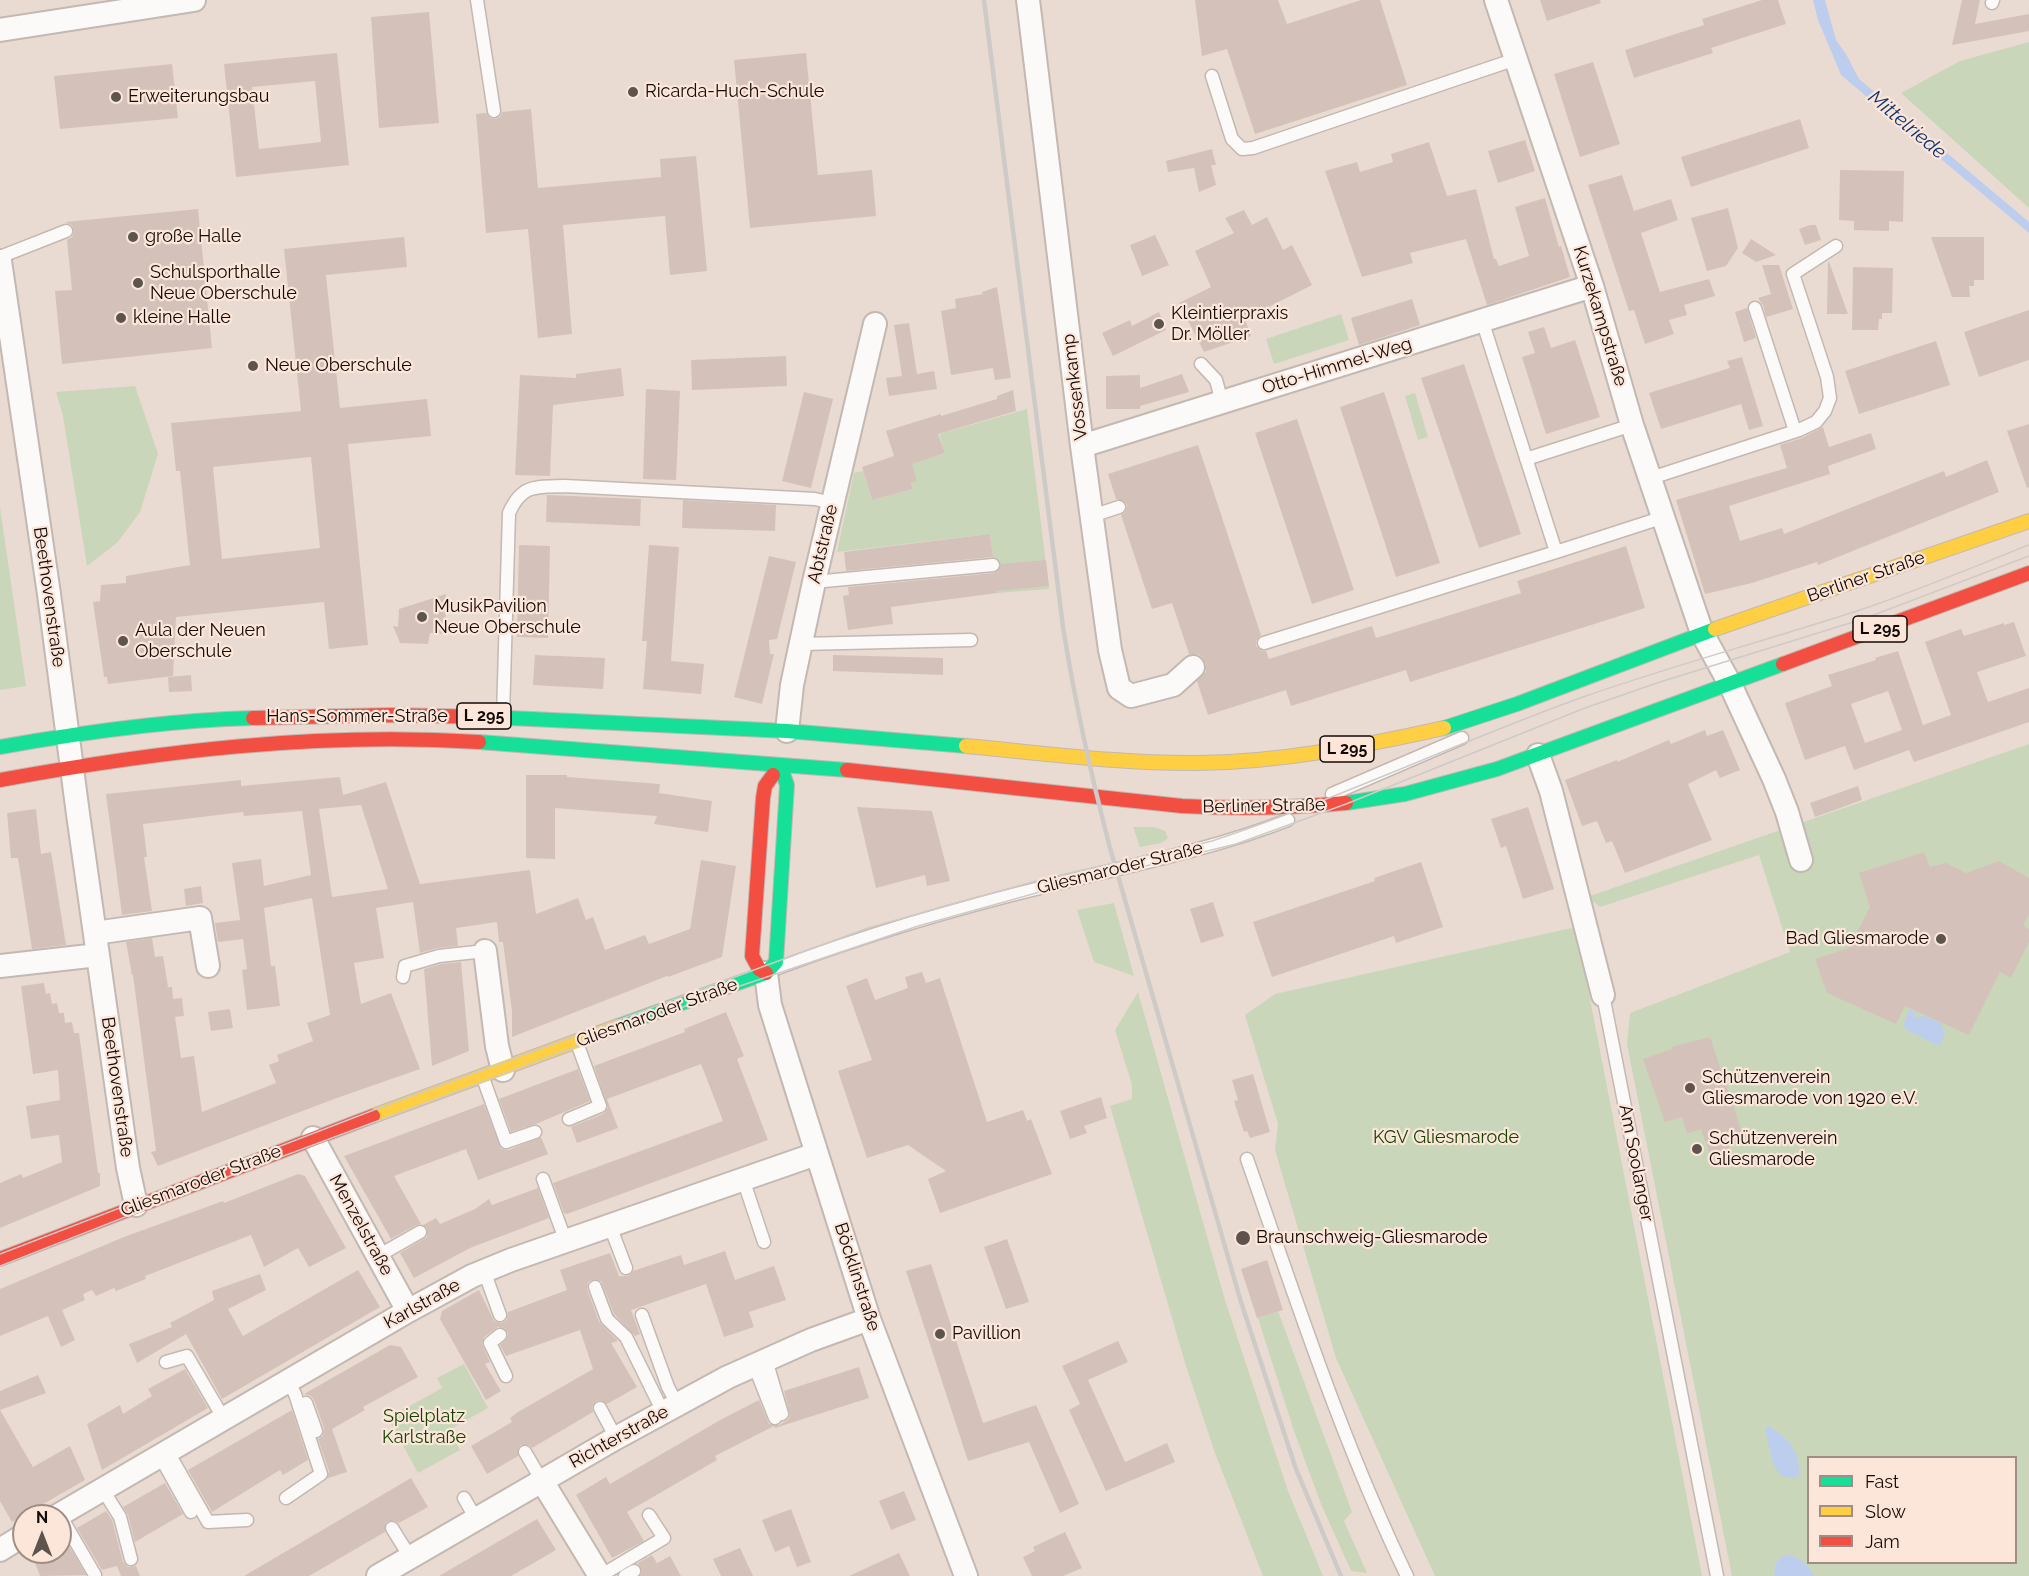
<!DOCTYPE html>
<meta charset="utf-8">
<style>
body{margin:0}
#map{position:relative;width:2029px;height:1576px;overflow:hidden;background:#e9dbd2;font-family:Raleway,sans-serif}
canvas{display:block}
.legend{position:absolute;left:1807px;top:1456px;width:210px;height:108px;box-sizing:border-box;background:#fce6da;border:2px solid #9f8e85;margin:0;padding:8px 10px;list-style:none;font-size:18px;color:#130a06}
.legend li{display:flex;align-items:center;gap:12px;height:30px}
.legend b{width:30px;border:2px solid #9f8e85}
.north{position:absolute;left:12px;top:1504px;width:60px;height:60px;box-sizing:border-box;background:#fce6da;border:2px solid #9f8e85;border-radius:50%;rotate:0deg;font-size:16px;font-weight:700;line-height:24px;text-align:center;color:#130a06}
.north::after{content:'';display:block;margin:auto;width:21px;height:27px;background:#5e534d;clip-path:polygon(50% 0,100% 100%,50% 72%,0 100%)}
</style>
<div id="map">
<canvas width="2029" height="1576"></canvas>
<ul class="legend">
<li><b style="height:8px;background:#16e098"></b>Fast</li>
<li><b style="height:8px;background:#ffcf43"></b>Slow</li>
<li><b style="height:8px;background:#f24e42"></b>Jam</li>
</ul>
<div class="north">N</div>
</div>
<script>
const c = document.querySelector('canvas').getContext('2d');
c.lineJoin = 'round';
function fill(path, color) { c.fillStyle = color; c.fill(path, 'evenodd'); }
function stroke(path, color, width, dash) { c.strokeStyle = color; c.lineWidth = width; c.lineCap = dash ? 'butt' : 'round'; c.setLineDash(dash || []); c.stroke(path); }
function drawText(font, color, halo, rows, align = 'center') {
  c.font = font + ' Raleway,sans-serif'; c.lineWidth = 4.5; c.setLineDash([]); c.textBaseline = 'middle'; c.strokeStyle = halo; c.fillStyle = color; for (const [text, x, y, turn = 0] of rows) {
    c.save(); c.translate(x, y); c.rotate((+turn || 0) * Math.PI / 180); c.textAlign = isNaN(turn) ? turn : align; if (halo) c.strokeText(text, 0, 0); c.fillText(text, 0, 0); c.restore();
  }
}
fill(new Path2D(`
 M2029 42V208L1901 93 1960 61Z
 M1341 314 1349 340 1274 364 1266 339Z
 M135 386 158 454 140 512 117 543 87 566 63 416 56 392Z
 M1415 393 1428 437 1418 440 1405 396Z
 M1027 409 1049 589 997 593 990 534 837 552 854 473 863 471 872 500 913 489 911 483 917 481 906 447 920 461 945 453 939 434Z
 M0 507 26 686 0 690Z
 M2029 744V1576H1815L1781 1557 1775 1564 1774 1576H1732L1627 1044 1630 1013 1790 952 1759 855 1600 907 1587 897ZM1808 1458H2016V1562H1808Z
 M1133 827H1154L1165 831 1168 838 1161 843 1140 847Z
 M1114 903 1134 976 1094 962 1077 910Z
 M1576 927 1702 1576H1435L1336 1358 1275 1150 1278 1124 1245 1015 1275 994Z
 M1138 992 1225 1300 1288 1491 1323 1576H1263L1215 1453 1186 1366 1110 1106 1132 1099V1085L1115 1030Z
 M1278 1311 1352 1512 1344 1521 1367 1573 1351 1571 1321 1504 1294 1431 1258 1318Z
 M464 1364 488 1408 449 1430 460 1450 418 1473 388 1418 442 1388 437 1378Z`), '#cad6ba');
fill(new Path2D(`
 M1813 0H1825L1836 40 1846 54 1859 79 2029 222V233L1841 75 1818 20Z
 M1910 1009 1917 1012 1913 1016 1917 1018 1924 1016 1941 1023 1945 1035 1939 1046 1905 1029 1904 1023Z
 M1769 1426C1788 1438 1801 1451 1799 1476L1791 1478 1780 1475 1773 1463 1765 1429Z
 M1791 1555 1804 1562 1815 1576H1774L1775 1564 1781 1557Z`), '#bccded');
fill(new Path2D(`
 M1195 0H1278L1287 24 1361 0H1380L1407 85 1255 134 1227 49 1202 56Z
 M1540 0H1600L1601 3 1547 21Z
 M1762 0H1778L1786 24 1711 48 1713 53 1634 78 1625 50 1704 25 1702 19Z
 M1962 0H1980L1975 24 2029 14V31L1952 45Z
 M429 12 439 123 379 128 371 17Z
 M337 53 349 165 236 177 224 64ZM315 81 321 142 259 149 252 87Z
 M806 53 818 175 872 170 876 216 750 228 734 60Z
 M1593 62 1620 144 1580 157 1554 74Z
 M172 64 178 118 60 129 54 76Z
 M531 109 538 188 661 177 660 159 696 156 707 271 670 275 665 216 563 225 572 334 538 338 528 229 486 233 476 114 486 113 490 118 495 119 500 117 502 112Z
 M1800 119 1809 148 1691 187 1681 157Z
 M1525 140 1535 171 1498 183 1488 151Z
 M1429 142 1447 196 1476 189 1494 259H1496L1499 266 1529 256 1515 207 1545 198 1559 247 1561 246 1570 277 1487 305 1466 239 1410 253 1413 263 1362 277 1325 171 1357 162 1360 172 1393 162 1391 154Z
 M1212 149 1216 165H1211L1216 185 1199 192 1194 168 1168 172 1166 161Z
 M1840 170 1904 171 1903 222 1889 221V231L1854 230V221L1839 220Z
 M1622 175 1634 211 1671 199 1678 220 1641 233 1660 292 1709 279 1715 296 1684 305 1687 315 1669 320 1674 334 1645 344 1634 310 1629 311 1588 185Z
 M1728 208 1738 248 1726 266 1707 271 1691 218Z
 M198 209 212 348 62 364 55 291 72 290 67 240 72 237 74 232 72 225 65 222Z
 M1244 210 1252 225 1267 217 1283 250 1292 245 1312 285 1245 319 1251 336 1204 352 1179 303 1211 287 1195 251 1234 233 1225 218Z
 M1810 225H1816L1821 240 1805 245 1799 229Z
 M1155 235 1169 265 1142 276 1130 245Z
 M404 237 407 267 326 275 340 408 427 399 431 436 348 444 368 645 329 649 324 602 176 617 173 676 108 684 107 677H104L93 602 100 601 101 585 126 583V576L190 565 180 471H176L171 423 301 411 284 249ZM311 457 320 548 222 559 213 467Z
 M1931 237H1984V280H1974V286H1969L1970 297H1952Z
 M1751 239 1776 255 1756 262 1742 253Z
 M1828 262H1829L1848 314H1827Z
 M1762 265H1779L1793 309 1766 317 1763 305 1758 298 1771 294Z
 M1853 267 1893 268 1892 313H1882V319H1879L1878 330H1852Z
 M997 287 1011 378 995 380 993 368 951 375 941 311 956 308 955 299 983 294 982 292Z
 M1412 299 1420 325 1359 345 1351 318Z
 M1747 308 1756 338 1744 342 1735 312Z
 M2029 310V360L1979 377 1964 332Z
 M1159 312 1166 330 1113 356 1102 333 1130 320 1132 326Z
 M909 323 917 374 934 371 937 389 889 396 886 378 902 376 894 325Z
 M1544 327 1551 348 1575 340 1600 417 1546 434 1522 357 1535 353 1528 332Z
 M1936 341 1950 385 1859 414 1845 371Z
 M786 356 787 386 692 390 691 360Z
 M1742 357 1763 426 1749 430 1741 404 1661 429 1649 393 1730 368 1727 361Z
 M1464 364 1521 534 1479 548 1421 378Z
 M621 368 624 396 553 405 550 476 515 475 520 375 576 378V374Z
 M1182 374 1189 392 1140 406V409H1106V376L1140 375V388Z
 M646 389 680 391 676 480 643 479Z
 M1013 390 1016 411 938 434 945 453 912 464 917 481 911 483 913 489 872 500 862 467 894 456 886 431 941 414V416L997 399V396Z
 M804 392 833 399 811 488 782 481Z
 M1384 392 1440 563 1396 577 1340 407Z
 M1297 419 1354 590 1312 604 1255 433Z
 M2029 424V487L2027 488 2007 431Z
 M1823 427 1829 447 1871 433 1876 449 1828 466 1830 474 1729 506 1740 541 1782 528 1784 534 1944 471 1946 477 1987 460 1999 492 1818 565 1817 562 1752 583 1705 594 1676 500 1787 468 1780 445 1802 438Z
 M1198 445 1261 635 1256 641V646L1262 651H1266L1269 659 1372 626 1376 638 1521 593 1517 581 1626 546 1645 608 1410 682 1406 670 1291 706 1286 690 1208 715 1197 681 1206 672V664L1203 658 1198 654H1189L1172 603 1152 609 1121 515 1125 512 1127 505 1124 501 1116 499 1108 474Z
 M547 495 641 499 640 526 546 522Z
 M683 500 776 505 775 531 682 528Z
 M990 534 993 557 846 571 844 552Z
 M519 545 550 546 548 638 517 637Z
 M649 545 679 547 671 661 704 664 701 694 643 689 647 641H642Z
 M769 556 796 562 777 639 769 640 770 654H774L762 704 734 697Z
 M1046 560 1049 586 997 591V593L891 607 893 624 848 630 843 596 849 595 848 587 994 573 998 571 1001 564Z
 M446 594 445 634 430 633 428 644 400 643 393 626 398 627 399 609Z
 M2014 622 2026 656 1977 672 1988 702 2029 688V722L1914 762 1909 750 1854 770 1845 746 1805 760 1785 703 1832 686 1828 675 1876 660 1875 658 1898 651 1923 725 1951 715 1925 642 1961 629 1964 636 2004 623V625ZM1888 691 1902 730 1865 743 1851 704Z
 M535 655 605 658 603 689 533 685Z
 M833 655 943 658V675L833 671Z
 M191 675 192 691 169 692 168 677Z
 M1705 730 1707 736 1723 730 1740 770 1720 778 1716 770 1688 784 1712 840 1625 873 1612 841 1606 843 1597 821 1582 826 1565 780 1617 760V762L1669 740 1671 744Z
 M526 775H567V777L660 784 659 793 712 801 708 832 654 824 657 816 555 808V859L526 858Z
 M340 777 343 795 386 782 420 884 530 870 536 914 578 898 586 920 593 917 605 950 645 935 649 944 690 929 701 860 736 866 722 957 668 977 667 976 512 1037V1011L503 942H499L497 922 456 928 458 946 437 948 420 953 413 902 376 908 384 958 354 963 361 1004 391 993 420 1069 334 1099 158 1166 151 1152 156 1151 133 975H132L126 942 152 938 155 957 163 956 168 987H172L173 999 182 998 184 1016 175 1017 181 1058 194 1056 202 1112 276 1083 269 1065 279 1061 277 1055 313 1041 307 1023 330 1015 312 898 264 908 271 966H275L280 1006 247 1010 242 970 247 969 243 939 218 942 215 923 240 920 232 863 261 859 264 886 311 875 302 811 244 816 243 812 143 824 147 857H144L152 911 122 915 106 794 241 780V786ZM361 805 388 889 332 897 319 809Z
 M1858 786 1862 800 1815 817 1810 803Z
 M857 807 932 811 950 881 927 886 925 875 876 888Z
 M1528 807 1554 889 1523 899 1506 846 1501 848 1491 819Z
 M36 809 41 854 51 852 66 945 32 949 18 858H11L7 813Z
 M1924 852 1930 867 1946 863 1966 873 1999 861 2029 878V914L2023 926 2029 929V942L2011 978 2000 972 1969 1035 1905 1006 1896 1024 1827 993 1815 959 1849 948 1870 907 1859 873Z
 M1421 862 1443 927 1396 943 1394 936 1272 977 1253 922 1375 881 1374 878Z
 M201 886 203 903 186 906 184 889Z
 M1213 902 1224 936 1201 943 1190 909Z
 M461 962 469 1051 432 1066 424 969 441 964Z
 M922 972 926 983 940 978 987 1122 1023 1110 1027 1121 1031 1119 1052 1174 940 1213 928 1179 946 1171 908 1145 867 1158 838 1071 872 1060 846 986 867 978 875 1000 908 988 905 977Z
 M44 983 46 994 50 993 52 1004 57 1003 59 1013H64L65 1023 72 1022 74 1033H79L98 1173H100V1186L0 1228V1183L21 1174 23 1178 62 1162 59 1135 31 1139 26 1106 60 1100 58 1070 33 1074 21 986Z
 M230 1009 233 1028 211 1031 208 1012Z
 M726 1012 744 1056 737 1059 768 1140 567 1214 564 1213 553 1183 723 1121 701 1064 607 1099 618 1128 577 1143 571 1127 603 1114 608 1108 594 1066 685 1032 684 1029Z
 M1710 1037 1745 1141 1728 1147 1733 1160 1714 1166 1701 1129 1687 1134 1682 1117 1665 1122 1643 1059 1672 1049 1671 1047Z
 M578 1069 590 1101 536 1124 511 1132 499 1099Z
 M1253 1074 1270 1132 1250 1138 1247 1131 1244 1132 1234 1101 1238 1100 1232 1080Z
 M1101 1097 1107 1118 1084 1126 1087 1133 1070 1139 1060 1111Z
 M484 1104 501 1149 509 1150 541 1137 548 1154 478 1180 466 1149 394 1176 421 1224 416 1225 391 1239 344 1156Z
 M298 1174 305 1176 346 1248 309 1267 298 1248 264 1267 251 1235 145 1276 146 1279 116 1291 114 1288 96 1296 92 1290 83 1294 85 1300 62 1310 75 1340 61 1347 48 1316 0 1336V1289L124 1237 223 1201 224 1203Z
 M538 1188 549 1218 470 1248 414 1278 400 1253 427 1237V1228L423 1225 436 1218 440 1224 475 1209 489 1199 492 1205Z
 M1007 1239 1029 1302 1006 1309 984 1247Z
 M725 1251 735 1280 774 1266 786 1300 749 1312 754 1327 724 1337 706 1284 631 1310 640 1334 635 1336 614 1314 601 1281 592 1280 588 1282 587 1289 599 1322 618 1341 611 1343 637 1387 607 1404 601 1400 596 1401 592 1407 593 1412 532 1448 529 1445H521L518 1448V1456L487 1474 471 1446 512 1422 510 1418 518 1412 593 1369 580 1330 506 1356 500 1345 507 1339 508 1333 504 1328 498 1327 484 1337 482 1344 490 1362 485 1364 501 1391 486 1400 440 1319 442 1311 479 1290 494 1321 502 1323 507 1320 508 1312 567 1290 560 1270 610 1253 619 1276H628L633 1271 681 1255 684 1265Z
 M1267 1260 1283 1310 1257 1318 1241 1269Z
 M931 1264 983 1423 1036 1405 1079 1504 1060 1513 1029 1442 968 1461 906 1271Z
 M358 1270 380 1307 222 1399 186 1334 137 1363 129 1344 172 1327 170 1323 214 1300 212 1291 260 1274 266 1290 228 1309 243 1336Z
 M1118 1341 1128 1362 1088 1380 1125 1462 1167 1443 1175 1462 1106 1491 1069 1410 1080 1404 1062 1366Z
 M390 1345 401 1347 418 1377 363 1407 365 1410 332 1429 347 1472 328 1478 329 1471 318 1439 323 1436 324 1428 314 1400 311 1396 304 1394Z
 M859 1367 869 1398 775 1428 774 1426 715 1456 717 1460 627 1512 644 1541 612 1558 576 1495 606 1477 610 1484 722 1419 759 1400 769 1424 779 1425 788 1420 790 1415 784 1391Z
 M185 1369 208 1408 102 1470 87 1424 120 1405 123 1414 152 1396 148 1389Z
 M38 1375 46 1393 0 1410V1391Z
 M0 1410 33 1467 70 1446 85 1480 12 1522 0 1501Z
 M292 1410 308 1460 283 1475 280 1470 212 1512 188 1470Z
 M411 1478 428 1507 399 1523 395 1521H388L385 1525V1532L309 1576H244Z
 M165 1483 183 1514 135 1542 128 1515 123 1507Z
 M904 1491 916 1520 891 1530 879 1501Z
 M791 1509 811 1562 797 1567 789 1546 775 1552 762 1520Z
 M106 1511 112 1520 123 1562 128 1567 136 1566 140 1576H121L117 1566 102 1570 77 1528Z
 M537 1519 556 1550 511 1576H439Z
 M1065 1532 1082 1568 1063 1576H1032L1023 1557 1035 1551 1033 1547Z
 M63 1536 86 1575 40 1576 31 1552H60V1538Z
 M740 1548 753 1576H721L713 1559Z
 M899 1553 910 1576H849Z
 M652 1555 657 1563 670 1556 681 1576H640L642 1571 638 1563Z`), '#d4c2ba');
const lane = new Path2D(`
 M477 0 494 111
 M1992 3 1993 0
 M1212 76 1232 139 1242 149 1253 148 1516 59
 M0 257 66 231
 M1755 308 1795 431
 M1482 320 1556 552 1664 517
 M1201 364 1216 380 1222 402
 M1526 459 1632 425
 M1651 478 1799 430 1816 422 1825 411 1830 398 1827 377 1793 274 1836 246
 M1092 516 1119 507
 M814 582 993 565
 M1264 643 1556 552
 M801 644 971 640
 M503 715 509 513C522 484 535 487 565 486L815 499 832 503
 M1332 794 1462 738
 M778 968C866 935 957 908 1048 886 1128 866 1211 850 1288 820
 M403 977 405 966 439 956 485 951
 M1603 995 1717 1576
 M483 1078 506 1142 535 1132
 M569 1119 600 1106 577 1043
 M1247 1159C1296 1299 1342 1442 1407 1576
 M543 1179 566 1242
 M743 1179 764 1242
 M610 1226 626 1268
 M378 1256 420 1232
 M484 1271 500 1315
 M595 1287 607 1319 626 1337 663 1412
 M642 1315 668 1387 677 1404
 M500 1335 490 1343 506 1376
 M766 1360 782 1414
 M166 1362 187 1356 224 1419
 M754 1365 775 1418
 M306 1403 316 1431
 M600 1408 616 1438
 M168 1452 208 1522 247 1520
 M525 1452 542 1481
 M160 1456 191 1512
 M103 1490 120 1517 131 1559
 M286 1498 321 1474 295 1394 288 1381
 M464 1498 476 1519
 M60 1515 95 1575
 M392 1528 410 1557
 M600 1576 664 1538 649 1515
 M625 1576 634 1571`);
const street = new Path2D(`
 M1028 0 1082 446 1110 650 1119 688 1131 696 1173 685 1193 667
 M1496 0 1592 286 1632 425 1702 633 1730 684 1774 779 1787 812 1801 860
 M0 30 194 0
 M0 261 49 594 78 814 128 1168 136 1205
 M1082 446 1592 286
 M787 731 792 685 814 582 875 324
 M1538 755 1551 791 1603 995
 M95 933 200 918 208 966
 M485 951 497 1046 503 1070
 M0 966 98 955
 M766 973 770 1005 869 1319 966 1576
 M313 1138 408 1311
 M542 1481 600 1576
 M57 1516 408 1311 472 1276 511 1260 816 1154
 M0 1550 24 1535
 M378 1576 616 1438 728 1377 811 1340 869 1319`);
const fast = new Path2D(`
 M488 717 787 731 966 746
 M1444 728 1517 704 1715 629
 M479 742 847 770
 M0 747C84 732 168 720 253 718
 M1346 803 1405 794 1497 769 1783 664
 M618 1026 766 973 776 962 787 785 780 765`);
const slow = new Path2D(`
 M1715 629 2029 521
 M966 746C1043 753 1122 764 1199 763 1282 762 1363 746 1444 728
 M373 1116 618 1026`);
const jam = new Path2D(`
 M1783 664 2029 573
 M253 718 391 715 488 717
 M847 770 1182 806C1237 809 1291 808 1346 803
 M0 780C159 751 317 732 479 742
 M766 973 759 969 752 956 763 798 765 786 773 775
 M0 1259 373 1116`);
stroke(lane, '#c3b8b2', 15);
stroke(street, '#c3b8b2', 26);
stroke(fast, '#c3b8b2', 16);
stroke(slow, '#c3b8b2', 16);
stroke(jam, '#c3b8b2', 16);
stroke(lane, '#fcfaf8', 12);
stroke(street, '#fcfaf8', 22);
stroke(fast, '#16e098', 14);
stroke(slow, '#ffcf43', 14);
stroke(jam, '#f24e42', 14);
stroke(new Path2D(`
 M0 1254 379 1108 868 928 1043 879 1212 841C1338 799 1458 742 1583 697 1674 665 1768 640 1860 610 1917 591 1973 567 2029 545
 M0 1266 230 1176 734 988 918 926 1047 890 1236 844 1346 804 1585 708 1660 682 1863 619 2029 556`), '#cecac8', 1.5);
stroke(new Path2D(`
 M984 0 1063 627C1075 702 1091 775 1110 848L1241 1302 1296 1469 1341 1576`), '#cecac8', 4.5);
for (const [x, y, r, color] of [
 [633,92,6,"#5e534d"],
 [116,97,6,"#5e534d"],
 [133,237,6,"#5e534d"],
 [138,283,6,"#5e534d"],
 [121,318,6,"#5e534d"],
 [1159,324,6,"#5e534d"],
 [253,366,6,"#5e534d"],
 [422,617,6,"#5e534d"],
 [123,641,6,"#5e534d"],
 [1941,939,6,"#5e534d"],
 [1690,1088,6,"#5e534d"],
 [1697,1149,6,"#5e534d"],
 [1243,1238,8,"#5e534d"],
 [940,1334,6,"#5e534d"]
]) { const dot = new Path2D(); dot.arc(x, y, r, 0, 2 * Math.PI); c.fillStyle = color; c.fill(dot); stroke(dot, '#fce6da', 2); }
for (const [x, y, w] of [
 [1880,629,54],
 [484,716,54],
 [1347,749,54]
]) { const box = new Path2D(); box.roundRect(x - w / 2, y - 13, w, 26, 4.5); c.fillStyle = '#fce6da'; c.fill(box); stroke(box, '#130a06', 1.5); }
drawText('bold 16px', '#130a06', null, [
 ["L 295",1880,629],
 ["L 295",484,716],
 ["L 295",1347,749]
]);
drawText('18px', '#130a06', '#fce6da', [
 ["Ricarda-Huch-Schule",645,92],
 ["Erweiterungsbau",128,97],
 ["große Halle",145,237],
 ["Schulsporthalle",150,273],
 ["Neue Oberschule",150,294],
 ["Kleintierpraxis",1171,314],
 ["Dr. Möller",1171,335],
 ["kleine Halle",133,318],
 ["Neue Oberschule",265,366],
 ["MusikPavilion",434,607],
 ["Neue Oberschule",434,628],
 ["Aula der Neuen",135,631],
 ["Oberschule",135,652],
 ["Bad Gliesmarode",1929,939,"right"],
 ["Schützenverein",1702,1078],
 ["Gliesmarode von 1920 e.V.",1702,1099],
 ["Schützenverein",1709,1139],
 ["Gliesmarode",1709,1160],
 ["Braunschweig-Gliesmarode",1256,1238],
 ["Pavillion",952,1334]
], 'left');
drawText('18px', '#130a06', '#fce6da', [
 ["Kurzekampstraße",1600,316,73],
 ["Otto-Himmel-Weg",1337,366,-17],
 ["Vossenkamp",1075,387,-97],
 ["Abtstraße",823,544,-77],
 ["Berliner Straße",1866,577,-19],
 ["Beethovenstraße",49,597,82],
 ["Hans-Sommer-Straße",357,717],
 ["Berliner Straße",1264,806,-1],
 ["Gliesmaroder Straße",1120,868,-14],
 ["Gliesmaroder Straße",657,1013,-20],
 ["Beethovenstraße",117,1087,82],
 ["Am Soolanger",1636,1163,79],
 ["Gliesmaroder Straße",201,1181,-21],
 ["Menzelstraße",361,1225,61],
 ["Böcklinstraße",857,1277,72],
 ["Karlstraße",422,1304,-29],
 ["Richterstraße",619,1437,-29]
]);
drawText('18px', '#144300', '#fce6da', [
 ["KGV Gliesmarode",1446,1138],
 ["Spielplatz",424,1417],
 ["Karlstraße",424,1438]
]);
drawText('italic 20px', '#133670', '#fce6da', [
 ["Mittelriede",1907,125,40]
]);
</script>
